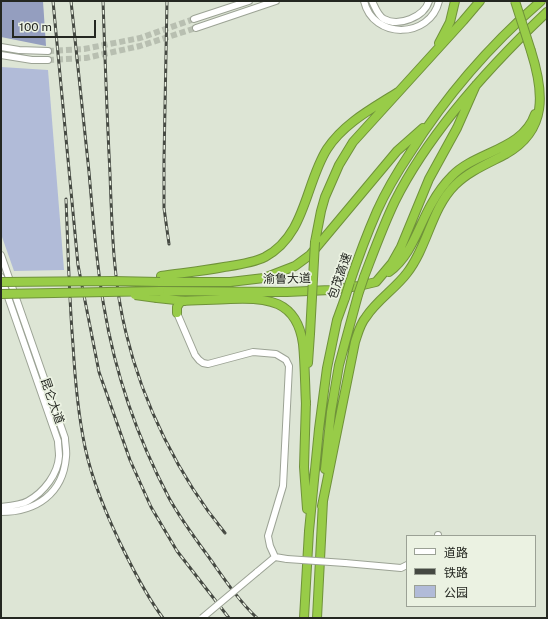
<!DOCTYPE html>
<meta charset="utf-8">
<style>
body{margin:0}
#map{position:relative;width:548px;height:619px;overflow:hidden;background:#dde5d5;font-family:"Public Sans","Noto Sans SC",sans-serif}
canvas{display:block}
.frame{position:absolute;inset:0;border:2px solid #242721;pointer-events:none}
.legend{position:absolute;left:406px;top:535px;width:130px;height:72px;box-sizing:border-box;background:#ebf2e2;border:1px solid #9ba195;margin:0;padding:5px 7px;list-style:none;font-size:12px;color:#242721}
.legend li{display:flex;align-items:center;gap:8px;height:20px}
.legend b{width:20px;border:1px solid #9ba195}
.scale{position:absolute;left:12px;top:20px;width:84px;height:18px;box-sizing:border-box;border:2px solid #242721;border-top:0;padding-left:5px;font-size:12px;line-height:14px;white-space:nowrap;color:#242721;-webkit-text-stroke:3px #ebf2e2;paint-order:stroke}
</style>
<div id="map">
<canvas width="548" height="619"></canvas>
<div class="frame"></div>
<ul class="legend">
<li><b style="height:5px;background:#fff"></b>道路</li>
<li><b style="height:5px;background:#454942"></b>铁路</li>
<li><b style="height:11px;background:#b1bbd8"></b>公园</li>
</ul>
<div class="scale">100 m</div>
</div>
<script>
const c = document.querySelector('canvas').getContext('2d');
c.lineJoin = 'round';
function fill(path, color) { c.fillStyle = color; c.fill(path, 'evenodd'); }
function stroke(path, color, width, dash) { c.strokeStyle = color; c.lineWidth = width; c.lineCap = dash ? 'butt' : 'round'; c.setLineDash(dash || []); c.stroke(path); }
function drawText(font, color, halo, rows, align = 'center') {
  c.font = font + ' "Public Sans","Noto Sans SC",sans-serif'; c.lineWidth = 3.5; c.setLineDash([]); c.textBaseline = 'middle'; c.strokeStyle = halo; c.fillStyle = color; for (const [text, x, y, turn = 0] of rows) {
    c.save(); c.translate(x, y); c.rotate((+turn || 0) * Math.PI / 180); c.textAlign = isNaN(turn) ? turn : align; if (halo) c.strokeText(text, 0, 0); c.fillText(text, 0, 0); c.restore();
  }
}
fill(new Path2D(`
 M1 67 48 70 64 270 14 271 1 234Z`), '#b1bbd8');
fill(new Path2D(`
 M1 1H43L46 46 1 37Z`), '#949ebf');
stroke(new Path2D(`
 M48 51 84 49 140 38 194 19
 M48 60 86 58 140 46 196 28`), '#b8bfb1', 6, [6, 3]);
const minor = new Path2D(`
 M364 1C373 40 430 39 439 1
 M372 1C375 7 378 16 384 19 399 27 424 17 429 1
 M194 19 249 1
 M196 28 276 1
 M1 47 19 50 48 51
 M1 55 32 60H48
 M1 255 65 438C65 444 67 451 66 457 63 494 36 512 1 512
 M1 277 58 441C58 446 59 451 59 456 58 474 44 492 28 501 21 505 10 506 1 507
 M177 313 195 355 199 360 203 363 208 364 253 352 276 354 286 360 289 366 283 486 268 536 270 546 275 557
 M438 536V535
 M345 563 401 568 407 565
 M257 572 275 557 287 559`);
const highway = new Path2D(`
 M439 43 450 22 455 1
 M315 242 321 211 325 197 339 165 353 142 463 21 480 1
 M389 272C412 255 418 227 432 203 437 194 444 184 452 176 476 151 523 150 535 114
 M161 276C182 273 203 271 224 267 237 265 253 263 265 257 306 235 305 184 327 149 344 123 373 108 398 92
 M364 277C374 251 383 226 395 201 430 131 490 66 547 12
 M160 282H230L264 278 295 266 310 255 397 151 423 128
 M350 282C358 258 367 234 377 211 386 191 398 171 410 153 446 96 490 45 541 1
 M160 291 287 292 330 290 359 286 376 282 392 263 401 247 429 179 457 128 476 85
 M157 298 185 301
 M177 313V307L181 301C197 300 214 300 230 299 267 297 297 300 303 344 305 364 305 385 306 405
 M308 363 310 334
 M306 401 304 467 307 509
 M325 469 331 412 339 365 358 295
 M322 506 355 342C358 333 360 324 366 317 377 300 395 289 407 273 428 246 431 209 455 185 469 171 489 163 506 154 548 130 544 92 531 51
 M304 618 309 531 319 429 327 368 337 320 345 298
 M317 618 323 501`);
stroke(minor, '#9ca395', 8);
stroke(highway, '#6f923a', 10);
stroke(minor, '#fff', 6);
stroke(highway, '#98cc48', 8);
const rail = new Path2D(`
 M53 1 78 265 99 372 130 460 151 507 177 551 229 618
 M71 1C77 58 83 115 89 172 93 217 96 263 104 307 115 373 138 439 169 498 180 518 194 537 208 556 223 577 238 600 257 618
 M103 1C105 59 107 116 110 174 112 227 113 281 126 333 143 404 179 477 225 533
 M167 1 164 160V208L169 244
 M66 199C68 247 69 296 73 345 75 379 78 414 85 447 93 485 109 521 126 555 137 577 148 598 163 618`);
stroke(rail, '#454942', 3);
stroke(rail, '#ebf2e2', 1.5, [4.5]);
const minorBridge = new Path2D(`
 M287 559 345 563
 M202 618 257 572`);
const highwayBridge = new Path2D(`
 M515 1 531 51
 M1 282 114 281 160 282
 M1 294 160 291
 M135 295 157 298
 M358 295 364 277
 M345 298 350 282
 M310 334 315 242`);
stroke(minorBridge, '#9ca395', 8, []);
stroke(highwayBridge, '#6f923a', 10, []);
stroke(minorBridge, '#fff', 6);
stroke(highwayBridge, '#98cc48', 8);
drawText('12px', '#242721', '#ebf2e2', [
 ["包茂高速",340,276,-71],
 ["渝鲁大道",287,279,-1],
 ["昆仑大道",52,401,71]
]);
</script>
